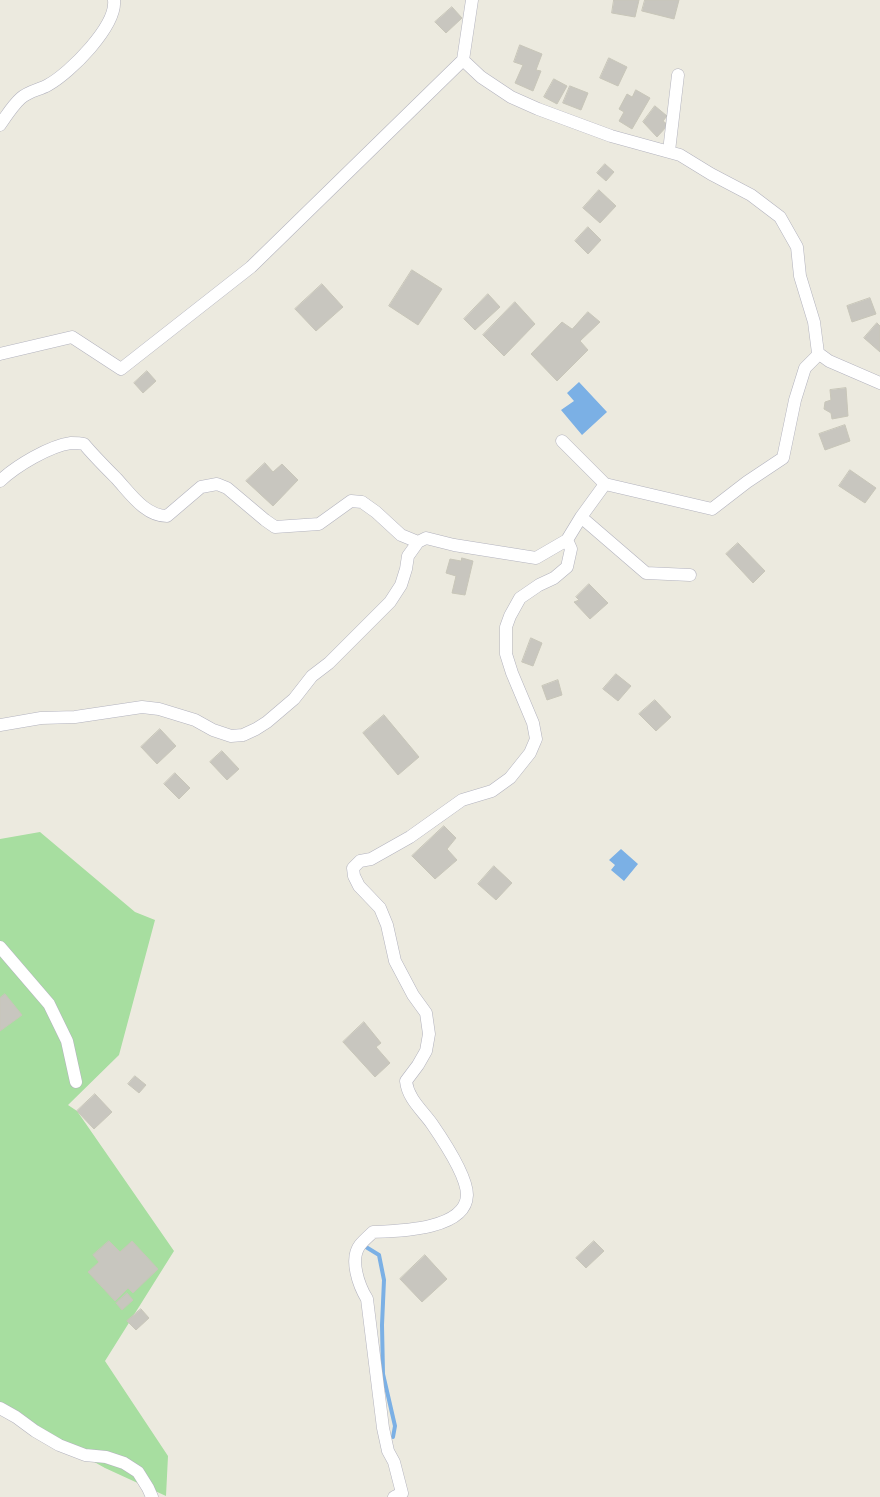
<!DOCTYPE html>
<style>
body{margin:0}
canvas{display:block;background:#eceadf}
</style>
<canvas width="880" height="1497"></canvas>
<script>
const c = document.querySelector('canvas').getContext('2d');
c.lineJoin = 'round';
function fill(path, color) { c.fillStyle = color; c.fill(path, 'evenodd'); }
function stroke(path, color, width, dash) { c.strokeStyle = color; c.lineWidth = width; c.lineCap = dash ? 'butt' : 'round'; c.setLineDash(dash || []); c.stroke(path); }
fill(new Path2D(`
 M40 832 135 912 155 920 119 1055 68 1105 77 1111 174 1251 105 1361 168 1456 166 1496 105 1468 0 1409V839Z`), '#a7dea0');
fill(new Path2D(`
 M579 382 607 412 582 435 561 410 574 401 567 393Z
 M621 849 638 864 624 881 611 870 615 865 609 860Z`), '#7bb0e5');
stroke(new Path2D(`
 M366 1247 379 1255 384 1280 382 1325 383 1374 395 1426 393 1437`), '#7bb0e5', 4);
const building = new Path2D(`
 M614 0H639L635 17 612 13Z
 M645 0H679L674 19 642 11Z
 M452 7 462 18 446 33 435 22Z
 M520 45 542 54 536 70 541 71 533 91 515 83 523 65 514 62Z
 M609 58 627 67 618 86 600 78Z
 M554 79 567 86 557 104 544 97Z
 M570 86 588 93 581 110 563 103Z
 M636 90 650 98 632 129 619 121 624 112 619 109 627 94 632 97Z
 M655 106 667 116 663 121 668 125 657 137 643 122Z
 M605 164 614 172 606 181 597 173Z
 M599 190 616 206 600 223 583 208Z
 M588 227 601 240 588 254 575 241Z
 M412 270 442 289 418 325 389 306Z
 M322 284 343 307 316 331 295 309Z
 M488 294 500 307 475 330 464 319Z
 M870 298 876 314 852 322 847 306Z
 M515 302 535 324 504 356 483 335Z
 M588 312 600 322 580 341 588 350 557 381 531 354 562 322 572 329Z
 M877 323 880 326V352L864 338Z
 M147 371 156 381 143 393 134 383Z
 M846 388 848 416 832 419 831 413 824 409 825 402 831 400 830 390Z
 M845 425 850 441 825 450 819 434Z
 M265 463 273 472 282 464 298 480 273 506 246 481Z
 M850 470 876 488 865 503 839 486Z
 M738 543 765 571 753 583 726 554Z
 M462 558 473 561 465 595 452 593 456 576 446 573 450 559 461 561Z
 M589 584 608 603 590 619 574 602 579 600 576 597Z
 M531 638 542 643 533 666 522 662Z
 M616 674 631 686 618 701 603 689Z
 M558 680 562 695 547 700 542 686Z
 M655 700 671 717 656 731 639 714Z
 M384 715 419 757 398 775 363 733Z
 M160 729 176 746 157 764 141 747Z
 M222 751 239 769 227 780 210 762Z
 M175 773 190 788 179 799 164 784Z
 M444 826 456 838 447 849 457 860 435 879 412 856Z
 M494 866 512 883 496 900 478 884Z
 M5 994 22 1015 0 1031V998Z
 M364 1022 381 1043 376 1047 390 1063 375 1077 343 1042Z
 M135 1076 146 1085 139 1093 128 1084Z
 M95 1094 112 1112 94 1129 77 1111Z
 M109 1241 120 1252 132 1241 158 1269 133 1293 128 1288 115 1301 88 1272 99 1262 93 1255Z
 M594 1241 604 1251 586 1268 576 1258Z
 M425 1255 447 1279 422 1302 400 1279Z
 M127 1293 133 1300 122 1310 116 1303Z
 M141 1309 149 1318 136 1330 127 1321Z`);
fill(building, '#c8c6bf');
stroke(building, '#c8c6b9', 1);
const street = new Path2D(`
 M472 0 463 60 481 77 511 97 538 109 611 136 680 155 711 174 751 195 780 217 797 247 800 276 814 322 818 353 829 361 880 383
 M0 125C6 116 13 105 21 98 29 91 39 90 48 85 70 73 117 26 114 0
 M669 151 678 75
 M0 354 72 337 121 369 251 267 463 60
 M562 441 605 484 581 517 646 573 690 575
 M0 481C16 466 49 446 71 443 75 443 80 443 84 444 94 456 105 467 116 478 130 493 145 516 167 516L201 487 217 484 227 488 265 520 275 527 319 524 351 501 362 502 376 512 401 535 418 542
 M605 484 712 509 747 482 783 458 795 400 805 368 819 354
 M0 725 41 718 75 717 142 707 159 709 195 720 213 730 231 736 243 735 256 729 267 722 294 699 312 676 329 663 390 602 401 585 406 569 408 556 418 542 426 538 454 545 536 558 567 540 581 517
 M0 947 49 1004 67 1041 76 1082
 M0 1408 16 1417 35 1431 59 1445 85 1455 106 1457 124 1463 138 1472 148 1488 152 1497
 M394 1497 402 1493 394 1462 388 1451 383 1428 367 1299C359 1286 349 1259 360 1245 364 1240 369 1236 373 1232 398 1231 466 1230 467 1195 467 1176 443 1140 432 1124 422 1110 408 1099 406 1081L418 1065 426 1051 429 1034 426 1013 413 995 395 961 387 925 380 908 359 886 354 876 353 868 360 861 371 859 410 837 462 800 492 791 510 778 530 753 536 739 533 723 512 673 506 654V627L510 616 520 598 539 585 554 578 567 567 571 549 567 540`);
stroke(street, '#b3b3be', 13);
stroke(street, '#fff', 12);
</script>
